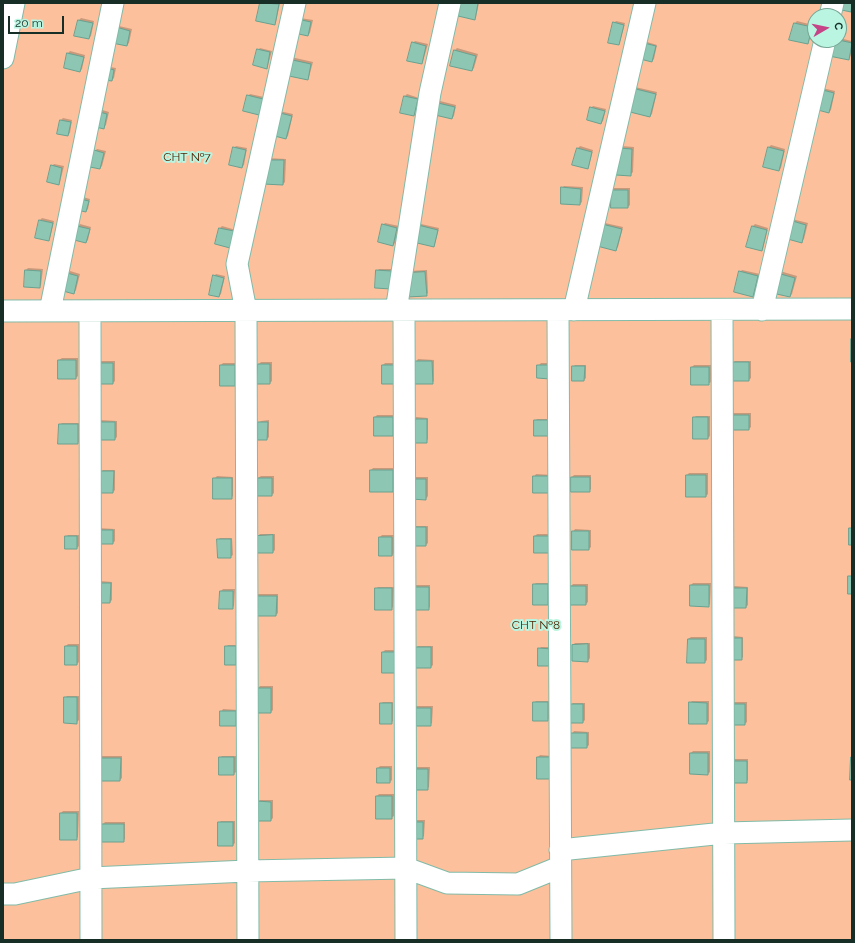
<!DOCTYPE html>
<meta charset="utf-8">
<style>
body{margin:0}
#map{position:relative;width:855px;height:943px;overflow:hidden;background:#b9f5e1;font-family:Raleway,sans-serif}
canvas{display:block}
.frame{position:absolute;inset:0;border:4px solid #162e26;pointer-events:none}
.north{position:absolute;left:807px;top:8px;width:40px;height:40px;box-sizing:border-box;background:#b9f5e1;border:1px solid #78a596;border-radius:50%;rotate:81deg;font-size:11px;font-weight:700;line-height:16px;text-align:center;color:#162e26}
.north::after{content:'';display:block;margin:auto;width:14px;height:18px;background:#c74388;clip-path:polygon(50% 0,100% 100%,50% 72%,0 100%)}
.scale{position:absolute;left:8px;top:16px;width:56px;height:18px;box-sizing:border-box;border:2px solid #162e26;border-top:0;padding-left:5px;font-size:12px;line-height:14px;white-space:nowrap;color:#162e26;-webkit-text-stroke:3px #b9f5e1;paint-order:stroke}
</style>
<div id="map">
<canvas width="855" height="943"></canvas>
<div class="frame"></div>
<div class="north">С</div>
<div class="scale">20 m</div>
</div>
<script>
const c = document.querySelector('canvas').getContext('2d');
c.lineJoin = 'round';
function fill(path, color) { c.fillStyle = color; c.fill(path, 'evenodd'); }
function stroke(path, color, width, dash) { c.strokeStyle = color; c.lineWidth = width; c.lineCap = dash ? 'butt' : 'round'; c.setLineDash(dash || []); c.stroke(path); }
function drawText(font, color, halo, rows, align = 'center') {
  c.font = font + ' Raleway,sans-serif'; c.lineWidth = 4; c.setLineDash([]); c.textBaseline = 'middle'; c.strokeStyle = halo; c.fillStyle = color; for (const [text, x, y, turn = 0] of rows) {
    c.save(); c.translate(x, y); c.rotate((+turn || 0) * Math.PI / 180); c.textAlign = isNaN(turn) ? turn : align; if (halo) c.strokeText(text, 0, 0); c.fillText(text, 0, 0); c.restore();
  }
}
fill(new Path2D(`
 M3 3H852V940H3ZM815 16H839V40H815Z`), '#fcc09c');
fill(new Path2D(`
 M261 3H280L276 22 274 24 257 20Z
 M463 3H479L476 17 474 19Z
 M81 18 94 21 91 36 89 38 79 20Z
 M300 18 313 20 310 33 308 35Z
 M616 21 625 23 620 42 618 44 614 23Z
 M797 21 813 25 809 41 807 43 795 23Z
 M119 26 132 29 129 43 127 45 113 42Z
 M839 38 852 41V51L850 57 848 59Z
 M415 41 428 44 423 61 421 63 413 43Z
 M647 42 657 45 654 59 652 61 641 58Z
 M260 48 272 51 268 65 266 67 258 50Z
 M457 48 478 54 474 68 472 70 455 50Z
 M70 51 85 55 82 69 80 71 68 53Z
 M291 57 313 62 309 77 307 79Z
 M110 67 116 68 114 78 112 80Z
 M635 87 657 92 652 114 650 116 628 110Z
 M822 88 835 91 831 110 829 112Z
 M250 94 264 97 261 112 259 114 248 96Z
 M407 94 419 98 415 113 413 115 405 96Z
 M440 101 456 105 454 116 452 118 438 103Z
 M593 106 606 109 603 121 601 123 591 108Z
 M99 109 109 112 106 125 103 128Z
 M279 111 293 114 288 136 286 138Z
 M63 118 72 120 70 133 67 135 61 120Z
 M771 145 785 149 781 168 779 170 769 147Z
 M236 146 247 148 244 165 242 167 234 148Z
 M580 146 593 150 589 166 587 168 574 164 578 148Z
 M621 146 634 147 633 172 631 174Z
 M97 149 106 151 102 166 100 168 95 151Z
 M267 158 286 159 285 182 283 184Z
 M54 164 64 166 60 182 58 184 52 166Z
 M564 186 583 187 582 202 580 204 562 188Z
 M614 188H630V205L628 207H612V190Z
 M83 197 90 199 88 209 86 211Z
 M42 218 54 221 50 238 48 240 37 237 40 220Z
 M792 219 808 223 804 239 802 241Z
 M385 223 399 226 395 243 393 245 383 225Z
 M605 223 623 227 618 247 616 249 603 225Z
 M80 224 91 227 88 240 86 242 75 239 78 226Z
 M421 224 439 228 435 244 433 246 418 226Z
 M755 224 768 228 763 248 761 250 753 226Z
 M222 226 236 230 232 245 220 228Z
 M28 268 43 269 41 285 39 287 26 270Z
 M379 269H393L392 286 377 271Z
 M427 270 428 293 426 295 408 271Z
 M742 270 760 274 755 294 753 296 740 272Z
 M70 271 80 274 76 290 74 293 68 273Z
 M780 271 797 276 792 294 790 296Z
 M216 274 225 276 221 294 219 296 214 276Z
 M62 358H78V376L76 378 59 360Z
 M418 359 434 360V381L432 383 416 362Z
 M101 361H115V381L113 383 99 363Z
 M735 361H751V378L749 380 733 363Z
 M261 362H272V381L270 383 259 364Z
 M223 363H237L236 383 234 385 221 365Z
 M385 363H396L395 381 383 365Z
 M541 363H552L550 378 538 366Z
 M575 365H586V378L584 380 573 367Z
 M694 365H711V382L708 384 692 367Z
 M730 413H751V427L749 429Z
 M377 415H394V433L392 435 375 417Z
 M696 416H710V436L708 438 694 418Z
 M416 417 428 418V439L426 442 414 420Z
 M537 419H552V433L535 421Z
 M100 420 117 421V437L115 439H98Z
 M269 420V437L267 439H259V423L261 421Z
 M62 423H80V441L78 443 60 425Z
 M373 468H395L394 489 392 491 371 470Z
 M103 470H115V490L113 492 101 472Z
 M689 473H708V494L706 496 687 475Z
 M536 474 553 475 552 490 534 477Z
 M574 475H591V489L589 491 572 477Z
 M217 476 233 477V496L231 498 214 479Z
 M261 476H274V493L272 495 258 478Z
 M414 477H428V496L426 499 412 498Z
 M416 526H428V543L426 545 414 528Z
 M97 528 115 529V541L113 543H95Z
 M575 529 591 530V547L589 549 573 532Z
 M260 534H275V550L273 552H257L258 536Z
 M537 534H552V550L535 536Z
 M68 535H79V546L77 548 66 537Z
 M382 535H394V553L392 556 380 537Z
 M220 538H232L233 555 230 557 218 540Z
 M100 581 112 582V600L110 602H98Z
 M536 583H550V602L548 604H534V585Z
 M693 583H711L710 604 708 606 691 585Z
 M573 584H588V602L586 604H571V586Z
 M414 585H430V607L428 609Z
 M734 586 748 587V605L746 607H731L732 589Z
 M378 587H394L393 607 391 609 376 589Z
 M223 589H235L234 606 232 608 221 591Z
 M258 594H278V613L276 615 256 596Z
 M733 636 743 637V657L741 659 731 639Z
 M691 637H707V660L705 662 688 639Z
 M575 643H590V658L588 661 573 660V645Z
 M68 644H79V662L77 664H66V646Z
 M228 645H238V662L236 664 226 647Z
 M418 646H433V665L431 667 416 648Z
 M541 647H554V663L539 649Z
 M385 650H396V670L383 652Z
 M260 686H273V710L271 712 258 688Z
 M67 696H79V720L77 722 65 698Z
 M536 701H549L550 718 547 720 534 703Z
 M692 701H709V721L707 723 690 703Z
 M383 702H393V721L391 723 381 704Z
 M733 702H747V722L745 724Z
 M573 703H585V720L583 722 571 705Z
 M416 706H433L432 723 430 725 414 708Z
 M223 709 238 710V723L235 725 221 712Z
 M574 731 589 732V745L587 747 572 734Z
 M693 751H710V772L708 774 691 753Z
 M540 755 552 756 551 776 538 757Z
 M101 756H122V778L120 780H99Z
 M222 756H236V772L234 774H220V758Z
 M733 759H748V780L746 782 731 761Z
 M380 766H392V780L390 782H378V768Z
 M415 767H430L429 787 427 789H413Z
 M379 794H394V816L391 818H377V796Z
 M260 800H273V818L271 820 258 802Z
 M63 811H79L78 837 76 839 61 813Z
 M415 820H425L424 836 422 838Z
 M221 821H235V843L233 845 219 823Z
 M105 822H125V839L123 841 103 824Z`), '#0003');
const building = new Path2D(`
 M260 3 279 4 275 25 256 21Z
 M461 3H478L475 20 458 16Z
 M838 3H852L851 12 837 9Z
 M297 19 311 22 308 36 294 33Z
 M78 20 93 23 89 39 74 36Z
 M613 22 624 25 619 45 608 43Z
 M794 23 812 27 808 44 789 40Z
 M116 27 130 31 127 46 112 43Z
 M833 40H839L852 43 849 60 829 56Z
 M412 42 426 46 422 64 407 61Z
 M644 43 656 46 652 62 640 59Z
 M257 49 270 52 267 69 253 65Z
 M454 50 476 56 472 71 450 66Z
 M67 53 84 57 80 72 64 68Z
 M288 59 311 64 308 80 284 75Z
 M107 68 114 70 112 81 104 80Z
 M632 88 656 94 650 117 626 111Z
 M819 89 834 93 829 113 814 109Z
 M247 95 263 99 259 115 243 111Z
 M404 96 418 99 414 116 400 113Z
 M438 103 455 107 452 119 435 115Z
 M590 107 605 111 601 124 587 120Z
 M96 111 107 114 104 129 92 126Z
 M276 112 292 116 286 139 271 135Z
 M60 120 71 122 68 136 57 134Z
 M233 147 246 150 242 168 229 165Z
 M768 147 784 151 779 171 763 167Z
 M577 148 592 152 588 169 572 165Z
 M618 148 632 149 631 176 616 175Z
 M94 150 104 153 100 169 90 167Z
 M264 160H284L283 185 263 184Z
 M51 165 62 168 59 185 47 182Z
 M561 187 581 189 580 205 561 204Z
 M611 190H628V208H611Z
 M80 199 89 201 86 212 77 210Z
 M39 220 53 223 49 241 35 238Z
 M789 220 806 225 802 243 784 238Z
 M382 224 397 228 393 246 378 242Z
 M602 224 622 229 616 251 597 246Z
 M418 225 438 230 434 247 413 242Z
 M77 226 90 229 86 243 74 240Z
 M752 226 767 230 762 251 746 247Z
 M219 228 234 231 230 248 215 244Z
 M25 270 41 271 40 288 24 287Z
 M376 270 391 271V289L375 288Z
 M739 271 758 276 753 297 734 292Z
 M425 272 427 296 407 297 405 273Z
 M67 273 78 276 74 294 63 291Z
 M777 273 795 278 790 297 772 293Z
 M213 275 224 278 219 297 209 295Z
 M851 339 852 340V362H851Z
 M58 360H76V379H58Z
 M415 361H432L433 384H415Z
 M732 362H749V381H732Z
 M98 363H113V384H97Z
 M258 364H270V384H257Z
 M220 365H235V386H220Z
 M382 365H394V384H382Z
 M537 365H550V379L537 378Z
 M572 366H585L584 381H572Z
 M691 367H709V385H691Z
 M727 415H749V430H727Z
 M374 417H393V436H374Z
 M693 417H708V439H693Z
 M413 419H427V443H413Z
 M534 420H550V436H534Z
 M97 422H115V440H97Z
 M258 422H268L267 440H258Z
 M59 424H78V444H58Z
 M370 470H393V492H370Z
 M100 471H114L113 493H100Z
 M686 475H706V497H686Z
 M533 476H551V493H533Z
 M571 477H590V492H571Z
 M213 478H232V499H213Z
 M258 478H272V496H258Z
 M411 479H426V500L411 499Z
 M413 527H426V546H412Z
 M849 528H852V545H849Z
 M94 530H113V544H94Z
 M572 531H589V550H572Z
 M273 535V553H256L257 536Z
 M65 536H77V549H65Z
 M534 536H551L550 553H534Z
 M379 537H392V556H379Z
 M217 539H231V558H218Z
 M848 576H852V594H848Z
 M97 583H111L110 603H97Z
 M533 584H548V605H533Z
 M690 585H709V607L690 606Z
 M570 586H586V605H570Z
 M411 587H429V610H411Z
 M375 588H392V610H375Z
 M731 588H747L746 608H730Z
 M220 591H233V609H219Z
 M255 596H277L276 616H255Z
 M730 638H742V660H730Z
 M688 639H705V663H687Z
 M588 644V662L572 661V645Z
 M65 646H77V665H65Z
 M225 646H236V665H225Z
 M415 647H431V668H415Z
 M538 648 553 649 552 666H538Z
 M382 652H395V673H382Z
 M257 688H271V713H257Z
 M64 697H77V724L64 723Z
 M533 702H548V721H533Z
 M689 702 707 703V724H689Z
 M380 703H392V724H380Z
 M570 704H583V723H570Z
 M730 704H745V725H730Z
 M413 708H431V726H413Z
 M220 711H236V726H220Z
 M571 733H587V748H571Z
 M690 753H708V775L690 774Z
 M219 757H234V775H219Z
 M537 757H550V779H537Z
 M851 757H852V780H850Z
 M98 758H121L120 781H98Z
 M730 761H747V783H730Z
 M377 768H390V783H377Z
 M412 769H428V790H412Z
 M376 796H392V819H376Z
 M257 801 271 802V821H257Z
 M60 813H77V840H60Z
 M218 822H233V846H218Z
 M412 822H423V839H412Z
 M102 824H124V842H102Z`);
fill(building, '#8dc7b4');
stroke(building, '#69a290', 1);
const minor = new Path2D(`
 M830 16 833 3
 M3 58 14 3
 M558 310 561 940
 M574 310 645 3
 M722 310 724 940
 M762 310 825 40
 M3 311 852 309
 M50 311 113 3
 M90 311 91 940
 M396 311 430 93 450 3
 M404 311 406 940
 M560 850 724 833 852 830
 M3 894H15L91 878 247 871 406 868 447 883 518 884 560 867
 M248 940 246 311 237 264 295 3`);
stroke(minor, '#81bba8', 23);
stroke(minor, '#fff', 21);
drawText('12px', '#522504', '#b9f5e1', [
 ["СНТ №7",187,157],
 ["СНТ №8",536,625]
]);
</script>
